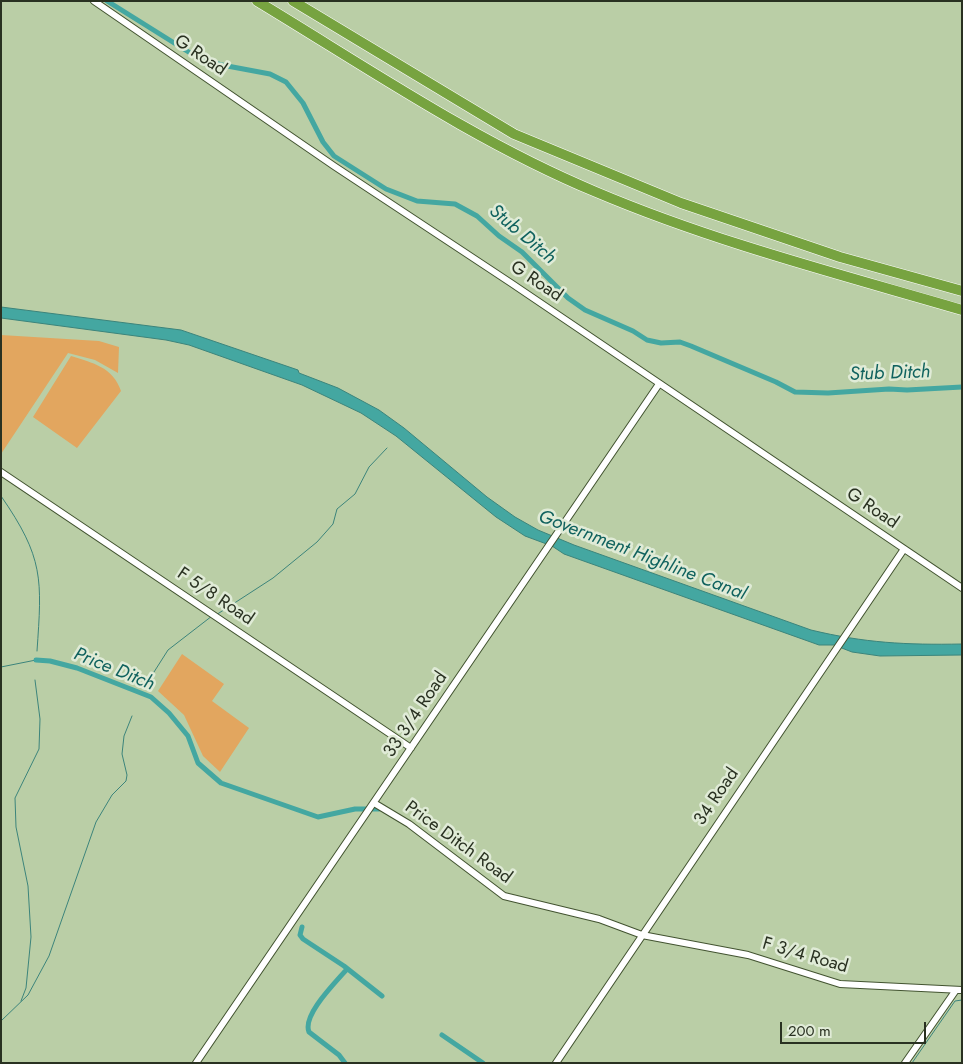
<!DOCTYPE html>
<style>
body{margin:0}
#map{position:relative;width:963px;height:1064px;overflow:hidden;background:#bacea6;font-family:Jost,sans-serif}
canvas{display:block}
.frame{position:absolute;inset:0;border:2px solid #293121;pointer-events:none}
.scale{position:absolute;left:780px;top:1022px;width:146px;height:22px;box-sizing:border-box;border:2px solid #293121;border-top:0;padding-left:6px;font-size:15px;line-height:18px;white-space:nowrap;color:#293121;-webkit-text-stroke:4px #e0ebd7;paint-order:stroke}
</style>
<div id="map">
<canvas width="963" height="1064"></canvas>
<div class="frame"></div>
<div class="scale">200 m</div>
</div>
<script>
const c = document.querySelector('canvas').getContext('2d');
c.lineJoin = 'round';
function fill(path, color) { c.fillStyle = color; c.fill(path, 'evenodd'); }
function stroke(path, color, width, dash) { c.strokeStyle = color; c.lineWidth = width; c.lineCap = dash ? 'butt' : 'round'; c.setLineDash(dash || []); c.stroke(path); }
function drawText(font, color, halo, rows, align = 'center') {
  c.font = font + ' Jost,sans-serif'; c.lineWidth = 5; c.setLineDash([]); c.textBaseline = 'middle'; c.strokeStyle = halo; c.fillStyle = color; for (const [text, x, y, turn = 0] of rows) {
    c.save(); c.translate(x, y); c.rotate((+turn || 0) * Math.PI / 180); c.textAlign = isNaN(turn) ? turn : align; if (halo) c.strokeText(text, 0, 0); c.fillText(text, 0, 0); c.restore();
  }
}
fill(new Path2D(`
 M1 335 99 341 119 347 118 373 95 360 68 353 1 454Z
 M71 356C93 363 113 367 121 391L77 448 33 417Z
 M182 654 224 684 212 701 249 728 220 772 203 756 184 715 158 691Z`), '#e2a65f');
const water = new Path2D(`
 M1 307 181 330 298 370 299 373 338 388 379 410 404 428 487 497 515 517 538 530 574 545 811 630C865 643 906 645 962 644V655L880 656 852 652 834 645H819L564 554 552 546 525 536 496 517 396 436 361 413 302 385 189 345 166 340 1 318Z`);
fill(water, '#44a7a1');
stroke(water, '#3c847b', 1);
stroke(new Path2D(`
 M108 2 109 1
 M1 496C44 558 42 579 37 651
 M216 615 273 578 317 542 333 524 337 509 355 494 369 467 387 448
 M1 667 36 660
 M147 683 168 650 212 616
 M21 1001 26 988 31 937 28 886 16 827 15 798 39 749 40 719 35 680
 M1 1021 28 995 49 956 96 822 112 795 126 781 127 775 122 754 124 736 132 716
 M912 1063 955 1001 962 1000`), '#3c847b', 1);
stroke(new Path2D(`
 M107 1 195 56 222 65 270 74 286 82 303 103 323 142 334 156 386 189 417 201 455 204 477 216 499 236 522 252 568 298 585 310 633 331 647 340 661 343 680 342 691 346 776 382 795 392 828 393 889 389 907 390 962 387
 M36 660 50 661 77 668 151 697 169 713 188 736 198 763 221 783 318 817 355 809H379
 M302 927 300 935 303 939 344 966 382 996
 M442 1035 483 1063
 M345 1063 339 1055 309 1032C302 1015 336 982 347 969`), '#44a7a1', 5);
const minor = new Path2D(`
 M94 1 334 166 511 283 962 588
 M1 472 411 748
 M374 803 409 824 504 896 599 919 642 935 748 955 840 984 962 990
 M196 1063 659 384
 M556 1063 904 549
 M905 1063 956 990`);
const highway = new Path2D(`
 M257 1C368 68 476 142 596 192 714 242 839 274 962 310
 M293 1 514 134 681 203 840 257 962 291`);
stroke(minor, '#425330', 8);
stroke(highway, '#fff', 11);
stroke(minor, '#fff', 6);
stroke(highway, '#77a340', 10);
drawText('18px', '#293121', '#e0ebd7', [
 ["G Road",200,56,34],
 ["G Road",536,282,34],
 ["G Road",872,509,34],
 ["F 5/8 Road",215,597,34],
 ["33 3/4 Road",416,715,-56],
 ["34 Road",717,797,-56],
 ["Price Ditch Road",458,843,36],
 ["F 3/4 Road",805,956,16]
]);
drawText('italic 19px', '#10625e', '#e0ebd7', [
 ["Stub Ditch",522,235,40],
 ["Stub Ditch",890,374,-2],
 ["Government Highline Canal",642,556,21],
 ["Price Ditch",114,670,22]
]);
</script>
